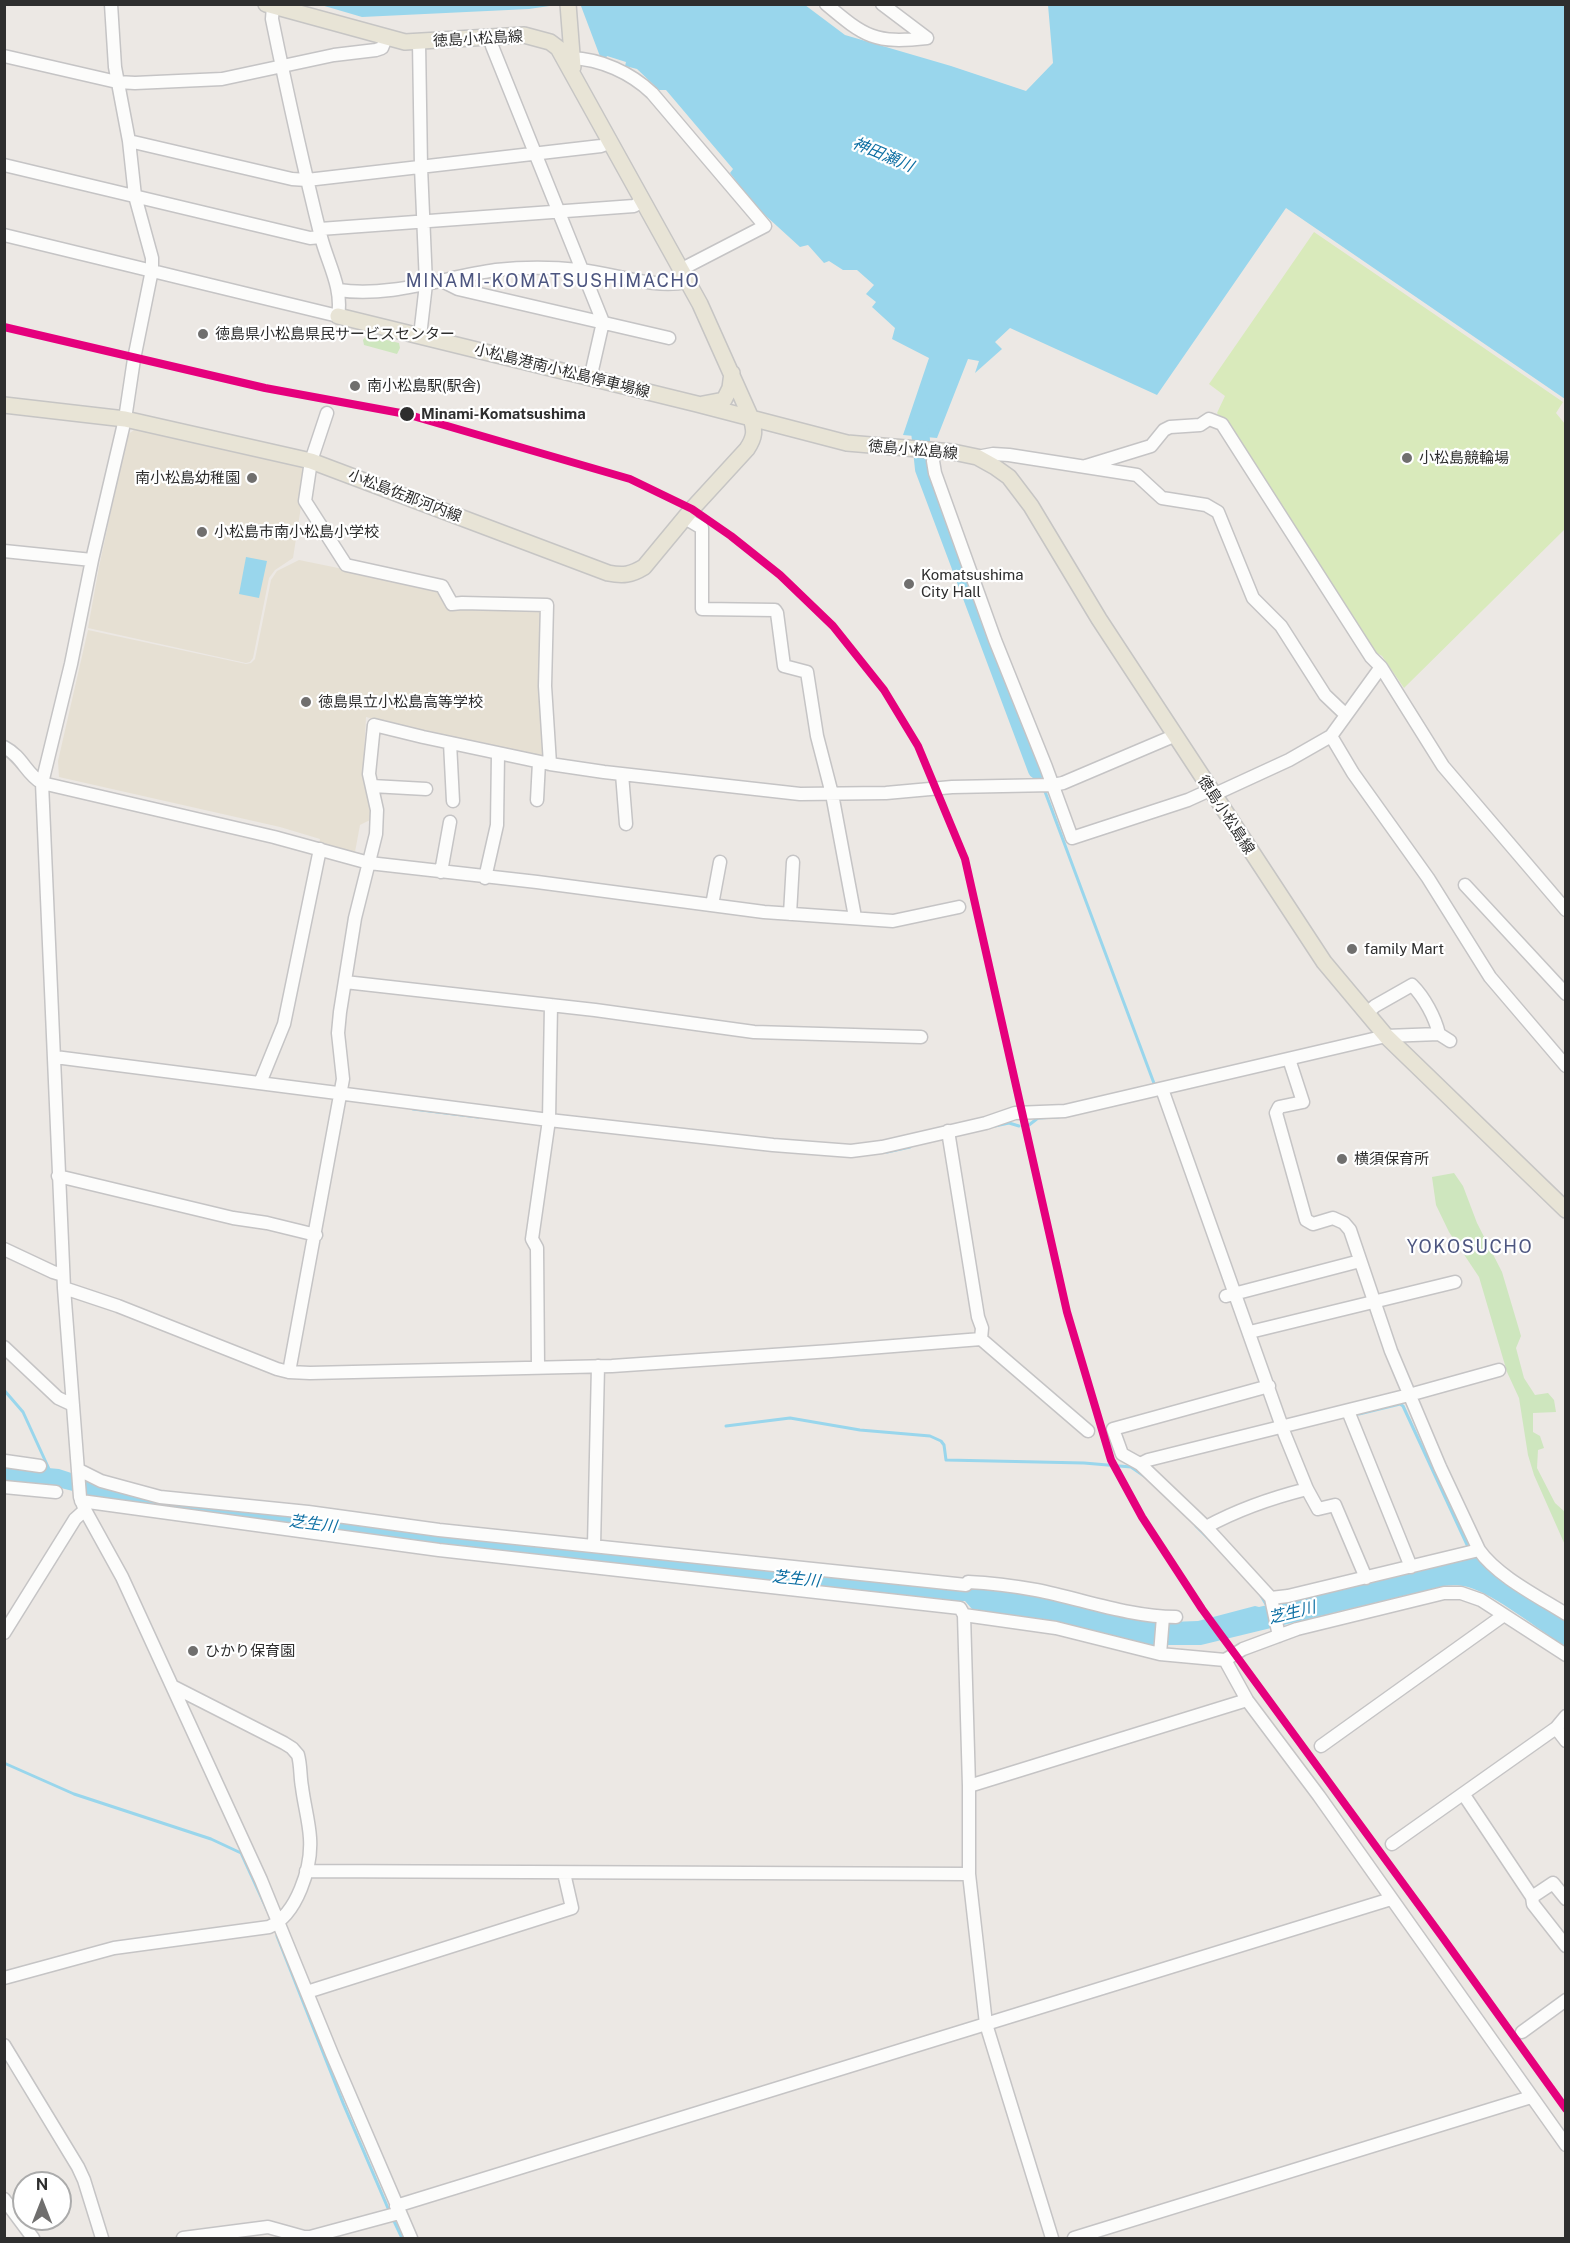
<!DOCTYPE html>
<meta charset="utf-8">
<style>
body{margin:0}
#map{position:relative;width:1570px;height:2243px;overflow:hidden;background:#ece8e4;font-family:"Public Sans",sans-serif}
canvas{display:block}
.frame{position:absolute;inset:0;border:6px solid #2e2e2e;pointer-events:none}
.north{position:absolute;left:12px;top:2171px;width:60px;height:60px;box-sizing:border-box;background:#fff;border:2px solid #ababab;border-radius:50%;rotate:0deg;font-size:16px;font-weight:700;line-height:24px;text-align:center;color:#2e2e2e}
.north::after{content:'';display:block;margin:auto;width:21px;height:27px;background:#706f6e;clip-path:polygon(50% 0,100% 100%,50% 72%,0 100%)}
</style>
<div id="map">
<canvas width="1570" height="2243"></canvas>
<div class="frame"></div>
<div class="north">N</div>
</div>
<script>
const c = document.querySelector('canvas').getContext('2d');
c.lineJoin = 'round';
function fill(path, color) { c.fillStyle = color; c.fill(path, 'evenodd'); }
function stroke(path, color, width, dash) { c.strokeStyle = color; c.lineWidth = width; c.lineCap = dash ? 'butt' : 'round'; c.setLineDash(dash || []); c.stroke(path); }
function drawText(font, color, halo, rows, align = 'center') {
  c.font = font + ' "Public Sans","Noto Sans JP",sans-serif'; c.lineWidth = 4.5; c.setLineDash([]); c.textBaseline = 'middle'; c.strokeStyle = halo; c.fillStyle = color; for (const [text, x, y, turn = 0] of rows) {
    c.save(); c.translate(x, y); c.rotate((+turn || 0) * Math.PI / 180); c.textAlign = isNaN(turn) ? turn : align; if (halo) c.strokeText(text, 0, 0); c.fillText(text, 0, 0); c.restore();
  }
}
fill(new Path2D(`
 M134 430 186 439 307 468 293 558 275 570 269 578 253 658 250 662 246 663 88 628 99 567 127 435Z
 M299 560 441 589 448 607 457 610 462 607 543 609 545 758 434 735 366 717 363 776 371 803 370 820 360 825 355 852 319 845 320 839 280 827 59 777 58 761 88 630 246 664 251 663 255 659 271 580 277 571Z`), '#e6e0d3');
fill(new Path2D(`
 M367 335 399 343 400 348 397 354 364 345 363 340Z
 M1454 1173 1463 1186 1477 1223 1502 1272 1521 1336 1516 1348 1524 1378 1535 1395 1548 1393 1554 1400 1556 1412 1533 1413V1432L1540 1436 1544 1448 1538 1450 1537 1468 1555 1503 1565 1512V1545L1534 1475 1528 1455 1519 1398 1507 1372 1479 1277 1449 1232 1436 1205 1432 1177Z`), '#cee6be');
fill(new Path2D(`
 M1314 232 1563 402 1556 413 1565 424V529L1404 688 1382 656 1375 652 1229 428 1217 413 1225 396 1209 384Z`), '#d9eabb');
fill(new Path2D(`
 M321 5H805L845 35 951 66 1026 91 1053 63 1048 5H1565V399L1286 208 1157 395 1010 328 995 342 1002 349 975 373 979 361 968 359 937 438 903 435 929 358 892 339 895 328 872 307 876 302 866 294 874 285 857 270H843L829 261 824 263 808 245 800 247 755 206 730 173 733 169 666 90H659L637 69 625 66 626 62 607 56 605 60 601 59 581 6 556 5 529 9 362 17Z
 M246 557 267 561 259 598 239 594Z
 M4 1464 59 1469 139 1495 1005 1589 1170 1622 1198 1621 1255 1606 1259 1607 1478 1555 1565 1617V1647C1541 1631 1494 1594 1468 1587 1460 1585 1452 1585 1444 1586L1201 1645H1150L1036 1619 972 1609 965 1601H945L368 1535 112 1501 57 1487 5 1483Z`), '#99d6ec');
stroke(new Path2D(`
 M1037 770 1042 783
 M1044 789 1155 1086
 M413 1109 478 1117
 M1029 1125 1038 1118 1058 1117
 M995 1126 1009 1123 1019 1126
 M887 1152 910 1147
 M4 1390 23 1412 49 1469
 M1359 1414 1400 1404 1403 1406 1469 1549
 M726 1426 790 1418 860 1430 930 1436 941 1441 944 1445 946 1460 1084 1463 1131 1467 1144 1476
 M1196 1526 1213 1543
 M1260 1594 1267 1606
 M4 1763 74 1794 211 1839 241 1853 267 1910
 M277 1936 343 2103 390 2213
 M393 2219 402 2238`), '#99d6ec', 3);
stroke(new Path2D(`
 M920 431 924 469 1037 770`), '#99d6ec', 18);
const minor = new Path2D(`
 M111 4 115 67 129 141 135 196 152 258V270L134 359 125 419 92 560 71 664 42 783 64 1288 80 1497 85 1510 122 1577 261 1880 332 2054 411 2238
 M826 4C865 37 875 44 927 38
 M882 4 927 38
 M491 37 492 46 603 322 590 379
 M419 42 421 167 426 284 420 336
 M4 56 117 82 135 83 222 79 334 55 376 50 382 48 386 38
 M571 58C601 59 631 73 652 93L765 226 680 270
 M129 141 292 179 307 180 601 146 609 143
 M4 165 310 238 321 237
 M320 229 634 206 642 201
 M4 235 338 316C343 288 328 264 321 237 303 165 287 92 272 19L273 6
 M442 281 458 289 669 338
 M338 290C391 298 445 277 496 270 523 267 552 267 579 270 614 273 652 289 687 282
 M327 413 311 461 305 501 346 565 442 586 452 604 462 603 547 605 545 686 550 764
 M935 450 933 461 935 473 995 640 1046 767 1072 838 1188 800 1210 790
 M977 457 993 454 1009 455 1137 475 1162 498 1206 505 1218 512 1253 598 1281 626 1325 695 1346 715
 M1086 466 1151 446 1164 430 1170 427 1200 425 1209 419 1222 424 1371 657 1381 667 1443 766 1566 910
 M685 518 702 528V609L775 610 777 613 784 666 807 672 817 736 832 794 855 917
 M4 551 92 560
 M1331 736 1353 773 1428 878 1490 977 1566 1066
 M450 743 453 801
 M4 747C23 757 26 774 42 783L274 837 369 863 537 882 764 912 893 921 959 907
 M622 774 626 824
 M372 786 426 789
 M1213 795 1289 760 1331 736 1381 667
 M537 800 539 762
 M441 872 450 822
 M485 878 497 825 498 754
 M1465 885 1566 994
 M712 905 720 862
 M790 914 793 862
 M345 982 595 1010 754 1032 921 1037
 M1367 1013 1375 1006 1412 985C1424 997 1435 1017 1439 1034L1450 1041
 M55 1057 549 1120 773 1145 851 1151 882 1147 986 1123 1015 1113 1065 1111 1386 1036 1439 1034
 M1289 1059 1303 1102 1279 1107 1276 1113 1306 1220 1313 1224 1333 1218 1344 1223 1350 1230 1391 1351 1440 1467 1479 1550C1497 1576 1539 1597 1566 1614
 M260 1083 284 1024 320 849
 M1162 1089 1285 1435 1307 1489 1318 1509 1335 1505 1366 1578
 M948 1131 978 1317 982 1328 981 1339
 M58 1176 233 1218 267 1223 316 1235
 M4 1249 53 1272 63 1275
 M64 1288 118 1306 277 1369 289 1372 310 1373 612 1366 831 1351 981 1339 1088 1431
 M1226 1296 1360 1261
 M1250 1332 1455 1282
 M4 1347 58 1398 73 1405
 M538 1367 537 1248 532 1239 549 1120 551 1005
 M289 1372 343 1079 338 1033 340 1012 355 918 376 834 377 810 369 774 374 725 423 737 550 764 604 772 800 794 886 793 952 787 1053 785 1063 783 1176 735
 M1269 1386 1113 1429 1122 1454 1140 1464 1206 1527 1271 1598 1279 1636
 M1348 1411 1411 1567
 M5 1461 40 1466
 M1140 1464 1148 1460 1409 1395 1499 1370
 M79 1470 101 1481 160 1497 308 1512 439 1530 966 1585 968 1582C990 1583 1014 1586 1036 1590 1082 1599 1129 1617 1176 1617
 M4 1487 56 1492
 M81 1501 439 1550 960 1608 964 1615 1056 1628 1160 1654 1225 1660 1243 1649 1297 1629 1444 1593H1461L1481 1600 1566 1655
 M1206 1527C1239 1509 1271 1498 1307 1489
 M594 1546 598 1366
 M1271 1598 1288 1596 1479 1550
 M964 1615 969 1786V1874L986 2024 1052 2238
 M4 1633 75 1519 85 1510
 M1160 1654 1163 1617
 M1225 1660 1247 1700 1319 1796 1566 2145
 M1556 1728 1566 1741
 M1321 1746 1504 1615
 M969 1786 1247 1700
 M1464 1795 1532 1897 1533 1904 1566 1946
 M1392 1844 1556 1728 1566 1716
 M306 1871 969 1874
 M1532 1897 1553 1883 1566 1899
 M4 1978 114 1948 269 1927C297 1915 312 1867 310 1838 309 1821 304 1804 302 1787 300 1777 301 1766 298 1755L292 1748 284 1743 172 1686
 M307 1992 572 1908 564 1873
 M1522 2032 1566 2000
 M4 2045 78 2167 84 2180 102 2238
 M4 2199 33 2238
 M396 2206 1391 1899
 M183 2238 268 2227 304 2237H310L399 2213
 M1074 2238 1531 2097`);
const major = new Path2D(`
 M568 4 573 67
 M338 316 697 404 847 443 953 452 977 457 995 467 1009 477 1031 506 1099 619 1324 962 1386 1036 1566 1210
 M703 404 724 400 730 388 732 373
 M4 405 125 419 311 461 608 573C623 576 631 575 644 567L692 509 747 449C755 437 755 431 751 418L700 304 558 48 550 42 524 35 405 42 266 4`);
stroke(minor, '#c5c4c5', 15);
stroke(major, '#c6c5c4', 18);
stroke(minor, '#fcfcfb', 12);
stroke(major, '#e8e4d6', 15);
stroke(new Path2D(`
 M4 327 265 388 406 414 630 479 692 509 731 536 780 575 833 626 884 690 918 746 965 859 1067 1312 1111 1460 1142 1517 1202 1609 1443 1938 1566 2109`), '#e5007d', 8);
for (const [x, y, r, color] of [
 [203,334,6,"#706f6e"],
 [355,386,6,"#706f6e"],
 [407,414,8,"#2e2e2e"],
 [1407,458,6,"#706f6e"],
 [252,478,6,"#706f6e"],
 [202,532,6,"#706f6e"],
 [909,584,6,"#706f6e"],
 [306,702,6,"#706f6e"],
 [1352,949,6,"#706f6e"],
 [1342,1159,6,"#706f6e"],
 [193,1651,6,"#706f6e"]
]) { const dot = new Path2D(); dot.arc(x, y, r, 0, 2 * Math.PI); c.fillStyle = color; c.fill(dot); stroke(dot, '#fff', 2); }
drawText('15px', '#2e2e2e', '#fff', [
 ["徳島小松島線",478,39,-3],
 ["小松島港南小松島停車場線",562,371,14],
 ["徳島小松島線",913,450,5],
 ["小松島佐那河内線",405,496,21],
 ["徳島小松島線",1226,815,57]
]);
drawText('15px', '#2e2e2e', '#fff', [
 ["徳島県小松島県民サービスセンター",215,334],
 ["南小松島駅(駅舎)",367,386],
 ["小松島競輪場",1419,458],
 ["南小松島幼稚園",240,478,"right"],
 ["小松島市南小松島小学校",214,532],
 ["Komatsushima",921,575],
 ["City Hall",921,592],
 ["徳島県立小松島高等学校",318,702],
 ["family Mart",1364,949],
 ["横須保育所",1354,1159],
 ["ひかり保育園",205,1651]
], 'left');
drawText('bold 15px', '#2e2e2e', '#fff', [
 ["Minami-Komatsushima",421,414]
], 'left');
drawText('italic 16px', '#0d6fa3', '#fff', [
 ["神田瀬川",883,155,23],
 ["芝生川",313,1524,7],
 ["芝生川",796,1579,6],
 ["芝生川",1292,1613,-14]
]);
c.letterSpacing = '1.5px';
drawText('18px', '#4d5680', '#fff', [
 ["MINAMI-KOMATSUSHIMACHO",553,281],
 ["YOKOSUCHO",1470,1247]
]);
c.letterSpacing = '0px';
</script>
